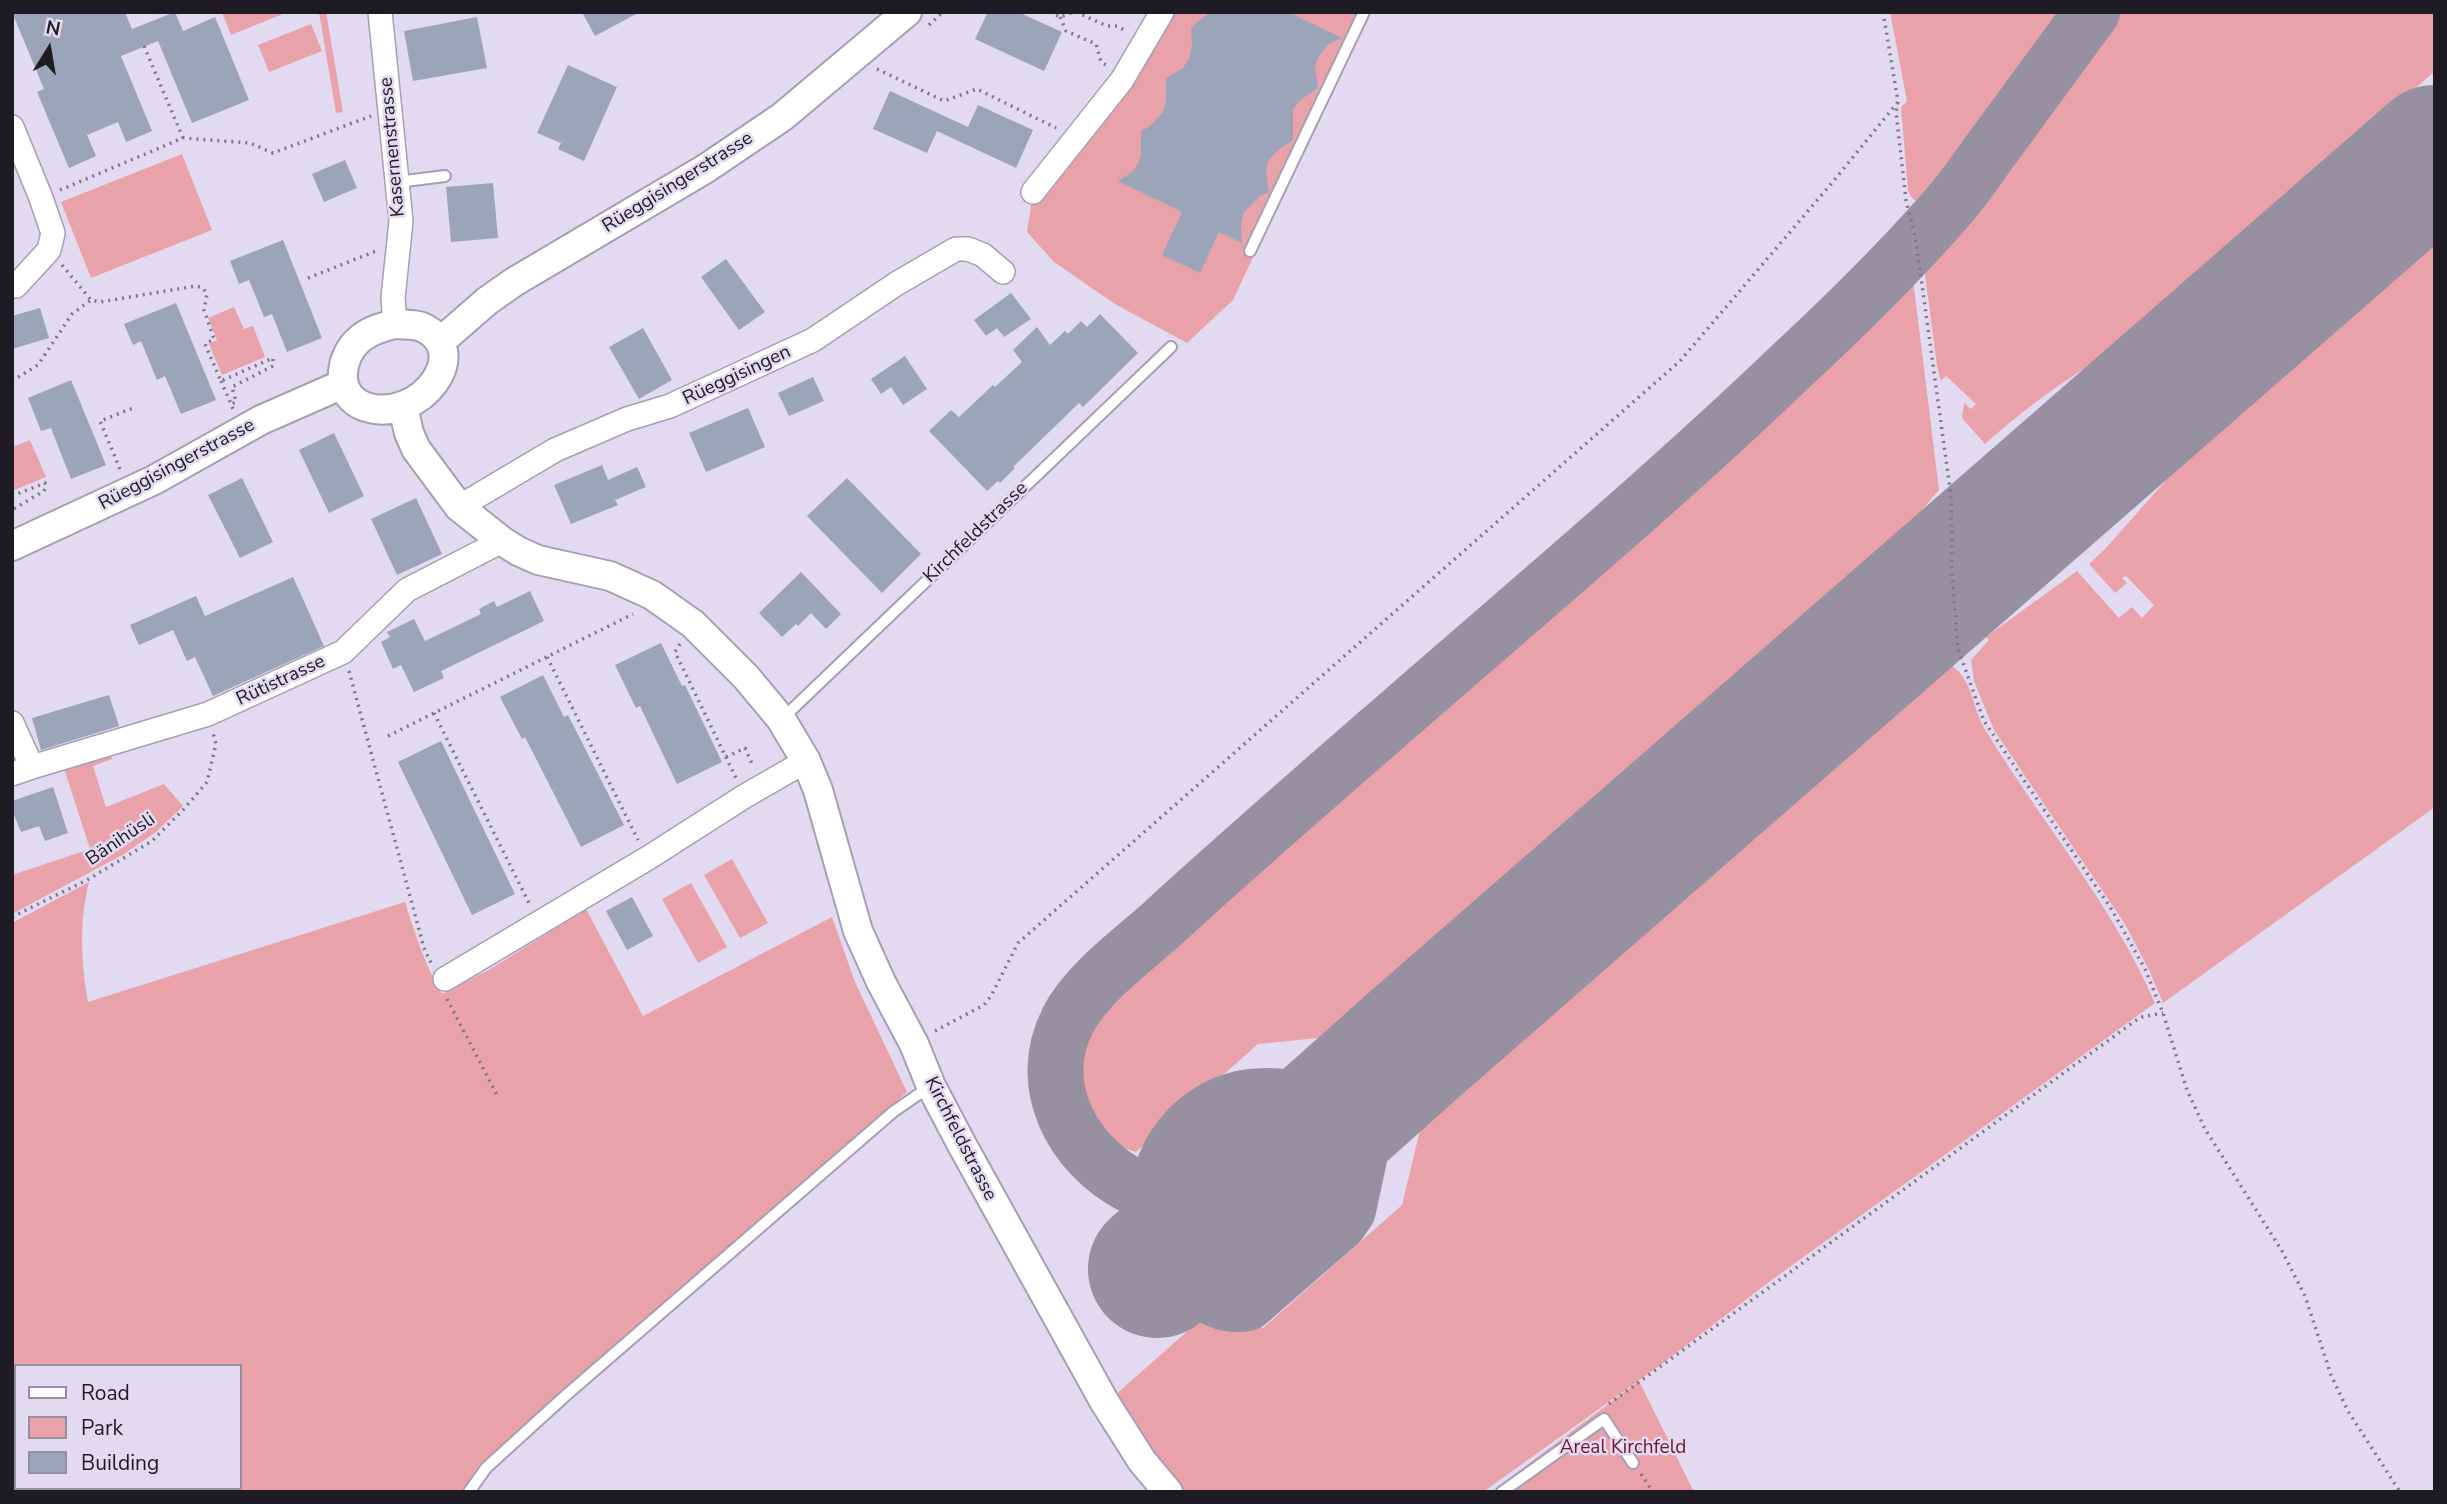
<!DOCTYPE html>
<meta charset="utf-8">
<style>
body{margin:0}
#map{position:relative;width:2447px;height:1504px;overflow:hidden;background:#e2daf1;font-family:"Nunito Sans",sans-serif}
canvas{display:block}
.frame{position:absolute;inset:0;border:14px solid #1e1b23;pointer-events:none}
.legend{position:absolute;left:14px;top:1364px;width:228px;height:126px;box-sizing:border-box;background:#e2daf1;border:2px solid #948e9f;margin:0;padding:9px 12px;list-style:none;font-size:21px;color:#1e1b23}
.legend li{display:flex;align-items:center;gap:14px;height:35px}
.legend b{width:35px;border:2px solid #948e9f}
.north{position:absolute;left:14px;top:14px;width:70px;height:70px;-webkit-text-stroke:5px #e2daf1;paint-order:stroke;rotate:11deg;font-size:19px;font-weight:700;line-height:28px;text-align:center;color:#1e1b23}
.north::after{content:'';display:block;margin:auto;width:24px;height:32px;background:#1e1b23;clip-path:polygon(50% 0,100% 100%,50% 72%,0 100%)}
</style>
<div id="map">
<canvas width="2447" height="1504"></canvas>
<div class="frame"></div>
<ul class="legend">
<li><b style="height:9px;background:#fff"></b>Road</li>
<li><b style="height:19px;background:#eaa2aa"></b>Park</li>
<li><b style="height:19px;background:#9ba4b8"></b>Building</li>
</ul>
<div class="north">N</div>
</div>
<script>
const c = document.querySelector('canvas').getContext('2d');
c.lineJoin = 'round';
function fill(path, color) { c.fillStyle = color; c.fill(path, 'evenodd'); }
function stroke(path, color, width, dash) { c.strokeStyle = color; c.lineWidth = width; c.lineCap = dash ? 'butt' : 'round'; c.setLineDash(dash || []); c.stroke(path); }
function drawText(font, color, halo, rows, align = 'center') {
  c.font = font + ' "Nunito Sans",sans-serif'; c.lineWidth = 5; c.setLineDash([]); c.textBaseline = 'middle'; c.strokeStyle = halo; c.fillStyle = color; for (const [text, x, y, turn = 0] of rows) {
    c.save(); c.translate(x, y); c.rotate((+turn || 0) * Math.PI / 180); c.textAlign = isNaN(turn) ? turn : align; if (halo) c.strokeText(text, 0, 0); c.fillText(text, 0, 0); c.restore();
  }
}
fill(new Path2D(`
 M222 12H288L231 35Z
 M319 12H326L343 112 336 113Z
 M1162 12H1368L1233 300 1187 343 1115 304 1054 262 1027 232 1033 192Z
 M1890 12H2075L2004 109 1926 208 1912 198 1908 190 1901 107 1907 101Z
 M2111 12H2435V71L2122 346C2075 372 2025 408 1985 444L1962 418 1964 403 1971 409 1976 404 1946 376 1941 381 1937 366 1923 259 1965 211Z
 M311 24 322 51 269 72 258 45Z
 M182 154 212 230 91 278 61 202Z
 M2435 231V807L2163 1003 2149 970 2125 924 1994 730 1974 681 1971 660 1989 640 1986 637 1990 634 2077 571 2119 618 2132 607 2142 618 2154 605 2126 576 2122 578 2127 583 2115 593 2089 564 2105 549 2201 441Z
 M1912 271 1939 490 1891 546 1889 551 1338 1036 1258 1044 1136 1152C1090 1138 1065 1087 1076 1042 1080 1029 1087 1019 1094 1008L1824 364Z
 M234 307 244 329 253 326 265 357 222 375 209 344 217 340 208 318Z
 M30 440 46 477 12 491V447Z
 M1948 663C1974 679 1971 706 1986 731 2042 823 2112 904 2155 1003L1773 1279 1659 1366 1483 1492H1182L1151 1453 1114 1396 1200 1320 1263 1328 1402 1205 1421 1126Z
 M109 750 112 759 93 766 106 807 164 784 183 806 156 832 124 854 12 914V875L90 849 63 765Z
 M732 859 768 923 740 938 704 875Z
 M89 882C79 921 81 963 88 1002L405 902C415 934 425 965 442 994L492 968 586 909 643 1016 832 917 855 982 907 1092 589 1371 486 1464 463 1492H174L169 1488H240V1366H16V1486L12 1485V923Z
 M691 883 727 947 698 963 662 899Z
 M1639 1381 1694 1492H1491Z`), '#eaa2aa');
stroke(new Path2D(`
 M1357 1095C1335 1109 1314 1101 1290 1098 1259 1093 1229 1097 1203 1116 1144 1159 1143 1241 1198 1287 1212 1299 1228 1307 1247 1303L1339 1223 1348 1210 1373 1093 1377 1081 1385 1070
 M1277 1167C1230 1190 1184 1213 1132 1186 1071 1154 1035 1084 1068 1020 1086 984 1132 951 1162 924 1246 847 1333 772 1419 697 1543 589 1670 482 1789 368 1844 317 1898 264 1947 208 1965 188 1980 164 1996 143 2028 99 2060 56 2092 12`), '#9690a1', 56);
stroke(new Path2D(`
 M1157 1269 1277 1167 1416 1043 2435 154`), '#9690a1', 138);
fill(new Path2D(`
 M12 12H125L132 29 175 12 183 31 215 17 249 100 192 123 158 41 121 56 152 131 126 142 118 122 87 135 96 156 69 168 37 92 44 89Z
 M582 12H640L595 36Z
 M988 12H1018L1062 32 1044 71 975 39Z
 M1210 12H1288L1342 38 1329 44 1318 57 1315 67 1318 88 1299 101 1293 109V140L1277 151 1268 161 1266 171 1269 192 1260 196 1244 212 1241 224 1242 243 1219 232 1200 273 1162 255 1182 212 1118 181 1132 172 1138 164 1141 155V131L1149 127 1163 112 1166 102V78L1183 68 1189 59 1192 45 1191 27Z
 M477 17 487 68 413 81 404 31Z
 M568 65 617 87 584 161 558 149 561 143 537 133Z
 M890 91 968 127 978 105 1033 130 1016 168 937 131 927 153 873 129Z
 M345 160 357 188 324 202 312 174Z
 M493 183 498 238 451 242 446 187Z
 M283 240 322 338 287 352 272 314 264 317 249 280 239 284 230 261Z
 M726 259 765 312 739 330 701 277Z
 M1011 293 1031 319 1004 337 997 328 986 336 974 320Z
 M176 303 216 400 181 414 165 376 157 380 141 341 133 345 124 324Z
 M40 308 49 338 12 349V316Z
 M1100 314 1138 353 1083 407 1079 403 1013 467 1015 468 1000 483 998 481 987 491 929 431 951 410 959 417 993 385 995 387 1022 362 1013 350 1037 327 1050 345 1065 331 1068 334 1081 321 1087 327Z
 M643 328 672 380 639 399 609 347Z
 M905 356 927 389 903 405 891 387 881 394 871 379Z
 M813 377 824 401 789 416 778 393Z
 M71 380 106 465 71 479 51 428 41 431 28 398Z
 M748 408 765 447 706 472 689 433Z
 M334 433 364 496 329 513 299 450Z
 M602 465 608 480 637 467 646 487 615 500 618 505 571 524 554 485Z
 M242 478 273 542 240 558 208 495Z
 M847 478 921 554 882 593 807 516Z
 M416 498 442 554 397 575 371 519Z
 M801 572 841 614 826 629 811 613 798 626 796 624 782 637 759 613Z
 M293 577 324 646 213 696 195 657 187 661 173 630 139 645 130 625 196 596 205 616Z
 M530 591 544 621 441 671 444 678 414 692 401 665 393 669 381 642 390 637 387 632 414 619 425 641 481 614 479 609 494 601 497 607Z
 M661 643 682 686 685 685 722 762 677 784 640 706 636 708 615 665Z
 M543 675 564 717 568 715 624 825 581 847 525 737 522 739 500 697Z
 M109 695 119 726 41 750 32 718Z
 M441 741 515 894 472 915 398 762Z
 M53 787 68 833 45 841 39 826 21 832 12 810V801Z
 M632 897 653 936 627 950 606 911Z`), '#9ba4b8');
const service = new Path2D(`
 M397 182 445 176
 M1250 251 1364 12
 M783 718 1171 347
 M469 1492 486 1468 564 1397 893 1112 929 1087
 M1502 1492 1604 1419 1633 1463`);
const minor = new Path2D(`
 M380 12 401 221 393 298 395 324
 M12 127 41 198 53 233 49 250 16 286
 M1033 192 1122 80 1162 12
 M459 507 555 450 627 419 670 406 813 340 896 284 956 249H968L983 255 1003 272
 M12 723 32 767 12 774
 M32 767 208 714 343 652 407 590 502 541
 M445 979 648 858 745 796 806 761`);
const tertiary = new Path2D(`
 M395 324C404 325 414 324 422 327 475 351 420 424 366 407 334 397 338 356 361 338 371 330 383 327 395 324Z
 M440 342 487 301 514 282 705 169 782 117 907 12
 M403 407 409 433 416 449 459 507 502 541 518 551 538 560 610 576 652 595 693 624 746 677 781 719 806 761 818 790 858 931 881 982 914 1044 931 1086 961 1143 1104 1401 1142 1461 1168 1492
 M12 546 154 480 261 420 343 384`);
stroke(service, '#a69eb3', 14);
stroke(minor, '#a69eb3', 26);
stroke(tertiary, '#a69eb3', 32);
stroke(new Path2D(`
 M155 12 158 18
 M1050 12 1060 17 1074 12
 M1076 12 1107 26H1117L1126 31
 M1883 12 1898 101 1896 112 1906 200 1916 241 1951 496 1952 574 1958 649 1984 721 2112 910 2145 969 2163 1013 2187 1090 2205 1129 2282 1251 2305 1296 2331 1375 2348 1411 2400 1492
 M1060 17 1066 31 1096 44 1101 62 1108 66
 M929 25 943 12
 M144 46 183 138
 M877 69 944 101 977 89 1056 128
 M60 190 183 138 250 143 273 153 371 116
 M62 265 91 300 100 302 196 286 203 288 207 294 204 310 214 339 205 344 221 381 273 358V366L232 387 236 402 231 404 233 409
 M308 278 376 251
 M12 381 38 365 72 314 91 300
 M221 381 231 404
 M120 469 100 421 136 407
 M12 496 45 483 46 487 44 491 12 510
 M680 644 675 652 736 778
 M547 657 638 840
 M349 671 424 948 431 963
 M434 713 530 905
 M388 736 633 614
 M726 757 745 748 753 766
 M12 917 87 880 152 841 184 809 207 782 216 744 213 733
 M447 999 498 1097
 M935 1031 984 1005 991 996 1018 943 1680 361 1831 184 1898 102
 M1609 1404 2135 1021 2142 1017 2163 1013
 M1641 1474 1653 1492
 M12 1489 17 1492`), '#7c7786', 3.5, [2, 5]);
stroke(service, '#fff', 10);
stroke(minor, '#fff', 23);
stroke(tertiary, '#fff', 28);
drawText('19px', '#1e1b23', '#e2daf1', [
 ["Kasernenstrasse",393,147,-95],
 ["Rüeggisingerstrasse",678,183,-32],
 ["Rüeggisingen",737,376,-25],
 ["Rüeggisingerstrasse",177,465,-28],
 ["Kirchfeldstrasse",976,533,-44],
 ["Rütistrasse",281,681,-25],
 ["Bänihüsli",121,840,-34],
 ["Kirchfeldstrasse",960,1139,63]
]);
drawText('19px', '#6f152c', '#e2daf1', [
 ["Areal Kirchfeld",1623,1448]
]);
</script>
